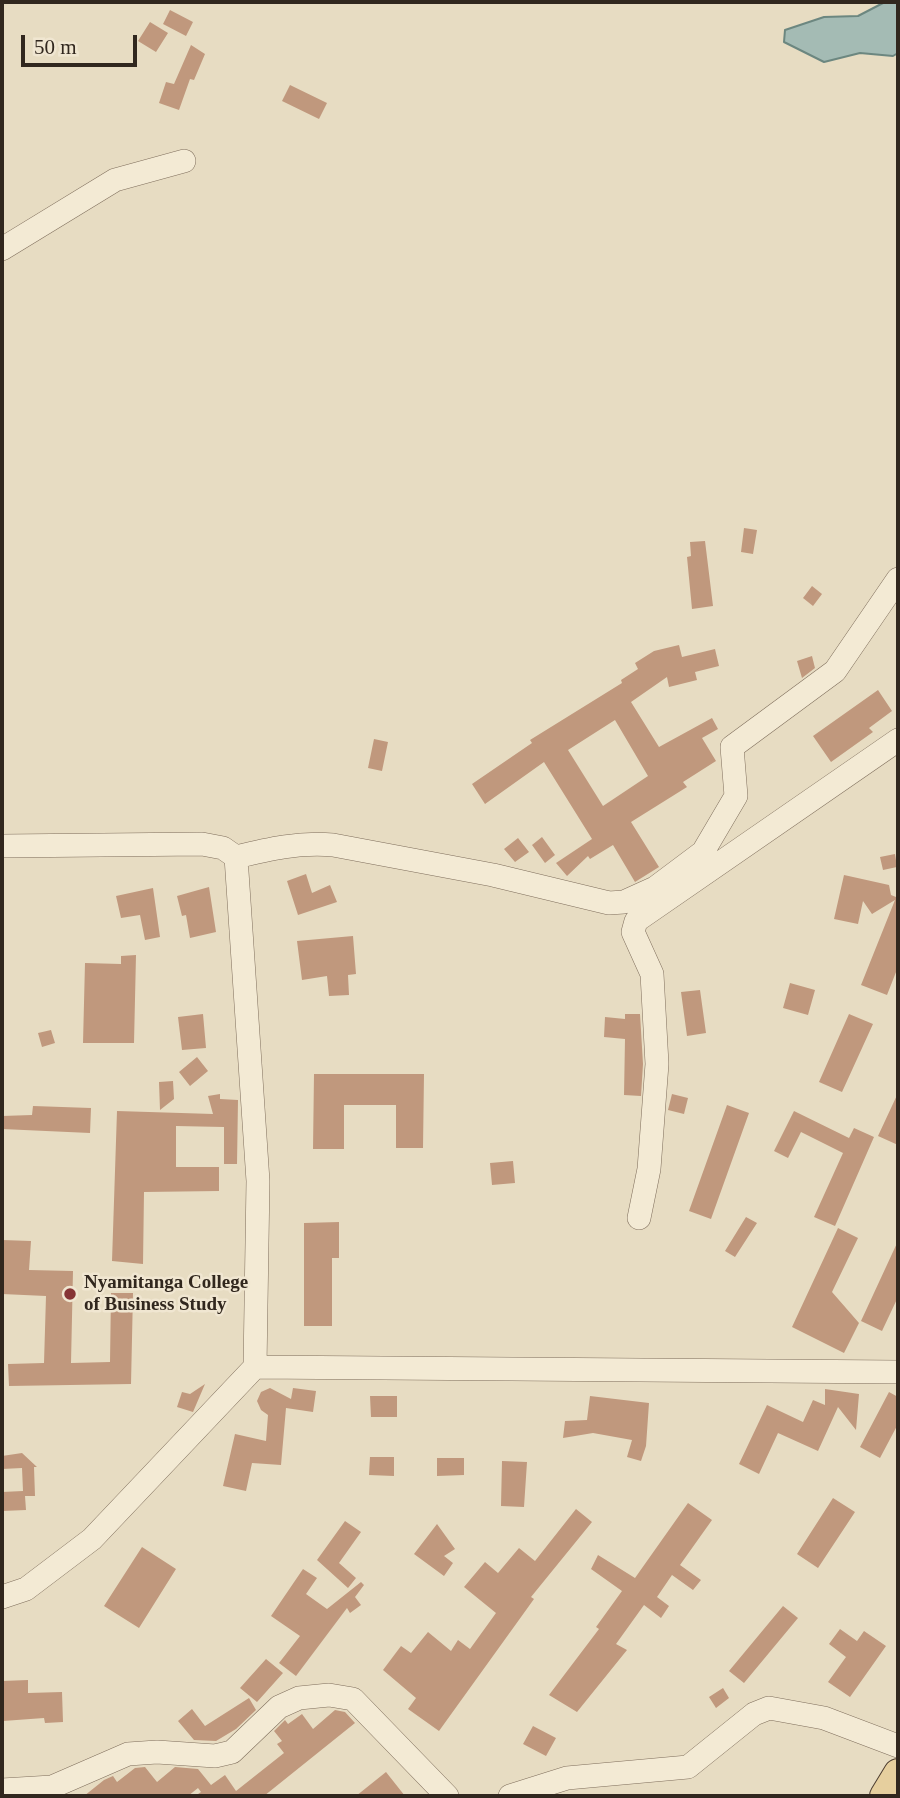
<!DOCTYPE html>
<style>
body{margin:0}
#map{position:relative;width:900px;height:1798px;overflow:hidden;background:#e7dcc2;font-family:Georgia,serif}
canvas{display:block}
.frame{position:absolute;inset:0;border:4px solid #31271e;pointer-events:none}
.scale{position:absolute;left:21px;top:35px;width:116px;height:32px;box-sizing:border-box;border:4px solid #31271e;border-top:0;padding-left:9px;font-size:21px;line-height:24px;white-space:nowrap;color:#31271e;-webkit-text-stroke:5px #f0e6d1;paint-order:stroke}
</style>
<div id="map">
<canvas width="900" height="1798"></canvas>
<div class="frame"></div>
<div class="scale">50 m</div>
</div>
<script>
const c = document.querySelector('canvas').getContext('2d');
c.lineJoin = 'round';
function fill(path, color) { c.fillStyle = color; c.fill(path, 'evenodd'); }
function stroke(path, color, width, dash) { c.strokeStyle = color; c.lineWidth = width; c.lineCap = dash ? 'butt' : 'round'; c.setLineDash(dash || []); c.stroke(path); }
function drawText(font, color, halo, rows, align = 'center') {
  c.font = font + ' Georgia,serif'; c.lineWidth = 5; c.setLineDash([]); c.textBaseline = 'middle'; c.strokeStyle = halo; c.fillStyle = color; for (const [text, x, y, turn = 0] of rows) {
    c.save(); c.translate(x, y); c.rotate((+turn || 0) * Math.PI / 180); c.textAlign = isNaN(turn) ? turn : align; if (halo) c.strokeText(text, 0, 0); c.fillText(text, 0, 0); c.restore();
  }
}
const water = new Path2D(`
 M885 2H898V53L893 56 860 53 824 62 784 42 785 30 824 17 858 16Z`);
fill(water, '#a4bbb4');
stroke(water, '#6c8780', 2);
fill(new Path2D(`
 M170 10 193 22 186 36 163 24Z
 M150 22 168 33 156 52 138 41Z
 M191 45 205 54 194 80 190 79 179 110 159 103 166 82 174 84Z
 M290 85 327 103 319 119 282 101Z
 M744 528 757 530 753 554 741 552Z
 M705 541 713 606 692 609 687 557 691 556 690 542Z
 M812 586 822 594 813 606 803 598Z
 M679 645 682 657 715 649 719 666 695 672 697 680 669 687 667 677 631 702 659 747 712 718 718 729 702 738 716 761 683 782 687 787 631 822 659 867 635 882 613 845 590 859 588 856 567 876 556 863 592 839 544 762 485 804 472 784 532 743 530 740 622 683 621 680 638 669 635 663 654 651ZM615 720 648 776 603 806 568 750Z
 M812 656 815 668 802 678 797 661Z
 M878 690 892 711 869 728 873 732 831 762 813 736Z
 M374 739 388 742 382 771 368 768Z
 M542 837 555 855 545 863 532 845Z
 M518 838 529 852 515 862 504 849Z
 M895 854 897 867 883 870 880 857Z
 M306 874 312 893 330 885 337 902 298 915 287 881Z
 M844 875 889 885 891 895 896 897 898 894V967L887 995 861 985 895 900 872 914 863 901 858 924 834 919Z
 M209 887 216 932 190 938 186 915 182 916 177 896Z
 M153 888 160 937 145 940 140 915 121 918 116 896Z
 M353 936 356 974 348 975 349 995 329 996 327 976 302 980 297 941Z
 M136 955 134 1043H83L85 963 121 964V956Z
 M790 983 815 990 808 1015 783 1008Z
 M700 990 706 1033 687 1036 681 992Z
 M203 1014 206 1048 182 1050 178 1017Z
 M625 1014H640L643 1064 641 1096 624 1095 625 1039 604 1037 605 1017 625 1019Z
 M849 1014 873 1024 842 1092 819 1082Z
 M51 1030 55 1043 42 1047 38 1033Z
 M197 1057 208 1071 190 1086 179 1072Z
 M314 1074H424L423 1148H396V1105H344V1149H313Z
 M173 1081 174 1099 160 1110 159 1082Z
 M898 1093V1145L878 1136Z
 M220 1094V1099L238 1100 237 1164H224V1127L176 1126V1167H219V1191L144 1192 143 1264 112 1261 117 1111 213 1114 208 1096Z
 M672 1094 688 1098 684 1114 668 1110Z
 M727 1105 749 1113 711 1219 689 1211Z
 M33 1106 91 1108 90 1133 2 1129V1116L32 1115Z
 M794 1111 849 1138 854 1128 874 1137 835 1226 814 1217 843 1153 801 1132 788 1158 774 1151Z
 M513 1161 515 1183 492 1185 490 1163Z
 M746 1217 757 1223 735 1257 725 1251Z
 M339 1222V1258H332V1326H304V1223Z
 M838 1228 858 1238 832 1292 859 1323 844 1353 792 1327Z
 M2 1240 31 1241 29 1270 73 1271 71 1363 110 1362 111 1293H133L131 1384 9 1386 8 1364 44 1363 46 1296 2 1294Z
 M898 1241V1297L882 1331 861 1321Z
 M205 1384 193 1412 177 1407 182 1392 190 1394Z
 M270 1388 291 1399 293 1388 316 1391 313 1412 286 1408 281 1465 252 1463 246 1491 223 1486 235 1434 266 1441 268 1415 261 1410 257 1401 261 1392Z
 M825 1389 859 1394 856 1430 838 1407 818 1451 778 1433 759 1474 739 1464 767 1405 803 1422 813 1400 825 1405Z
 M889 1392 898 1397V1424L880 1458 860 1447Z
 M370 1396H397V1417H371Z
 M590 1396 649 1403 646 1446 641 1461 627 1457 632 1440 593 1433 563 1438 565 1421 587 1420Z
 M22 1453 37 1467H34L35 1496H25L26 1510 2 1511V1492L23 1491 22 1468 2 1469V1456Z
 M370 1457H394V1476L369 1475Z
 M437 1458H464V1475L437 1476Z
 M502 1461 527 1462 524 1507 501 1506Z
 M833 1498 855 1512 818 1568 797 1554Z
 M688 1503 712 1520 680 1565 701 1580 693 1590 672 1575 657 1597 669 1606 661 1618 644 1605 616 1644 627 1650 577 1712 549 1695 599 1629 596 1627 622 1591 591 1569 598 1555 635 1578Z
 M576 1509 592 1522 531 1597 534 1599 439 1731 408 1709 416 1698 383 1670 401 1646 411 1653 428 1632 451 1651 458 1640 470 1649 496 1613 464 1587 485 1562 498 1573 519 1548 535 1561Z
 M345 1521 361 1532 339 1563 356 1578 348 1588 317 1560Z
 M437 1524 455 1549 444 1556 453 1563 444 1576 414 1554Z
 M142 1547 176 1569 139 1628 104 1606Z
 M303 1569 317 1578 306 1594 327 1609 361 1582 364 1585 355 1597 361 1605 350 1613 347 1608 296 1676 279 1663 300 1636 271 1616Z
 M783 1606 798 1618 744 1683 729 1671Z
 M840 1629 857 1641 864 1631 886 1646 850 1697 828 1682 846 1657 829 1644Z
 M266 1659 283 1673 257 1702 240 1688Z
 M28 1680V1693L62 1692 63 1722 45 1723 44 1718 3 1721 2 1681Z
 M723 1688 729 1698 716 1708 709 1697Z
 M249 1698 256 1710 236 1729 216 1741 194 1740 178 1721 192 1709 205 1726Z
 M335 1710 345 1712 355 1723 264 1796H195L201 1792 198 1788 188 1796H84L104 1780 113 1776 117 1782 135 1768 145 1767 157 1782 175 1767 198 1769 211 1785 225 1775 236 1791 284 1753 277 1744 282 1741 274 1731 285 1720 288 1724 302 1714 313 1729Z
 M533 1726 556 1738 546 1756 523 1744Z
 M386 1772 405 1796H356Z`), '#c0987d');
const minor = new Path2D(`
 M2 249 115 180 184 161
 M2 846 202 844 223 848 236 857C269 849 299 842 333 845L493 875 609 903 624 902 655 888 703 852 736 796 732 747 835 671 898 579
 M236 857 258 1181 255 1367
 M639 1218 649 1169 657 1064 652 974 633 932 636 921 898 740
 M2 1597 26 1589 92 1539 255 1367 898 1372
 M2 1790 52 1787 128 1754 157 1752 215 1756 232 1752 279 1707 299 1698 329 1695 353 1699 447 1796
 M510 1796 567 1778 688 1767 754 1714 769 1708 824 1718 898 1746`);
const major = new Path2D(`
 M884 1796 898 1773`);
stroke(minor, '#7f6e5c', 24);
stroke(major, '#4d3d30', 30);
stroke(minor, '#f3ead4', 23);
stroke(major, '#e6cf9e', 28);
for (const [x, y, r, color] of [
 [70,1294,7,"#863435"]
]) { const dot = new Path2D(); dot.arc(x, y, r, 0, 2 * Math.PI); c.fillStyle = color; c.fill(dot); stroke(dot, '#f0e6d1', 2.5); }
drawText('bold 19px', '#31271e', '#f0e6d1', [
 ["Nyamitanga College",84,1283],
 ["of Business Study",84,1305]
], 'left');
</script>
